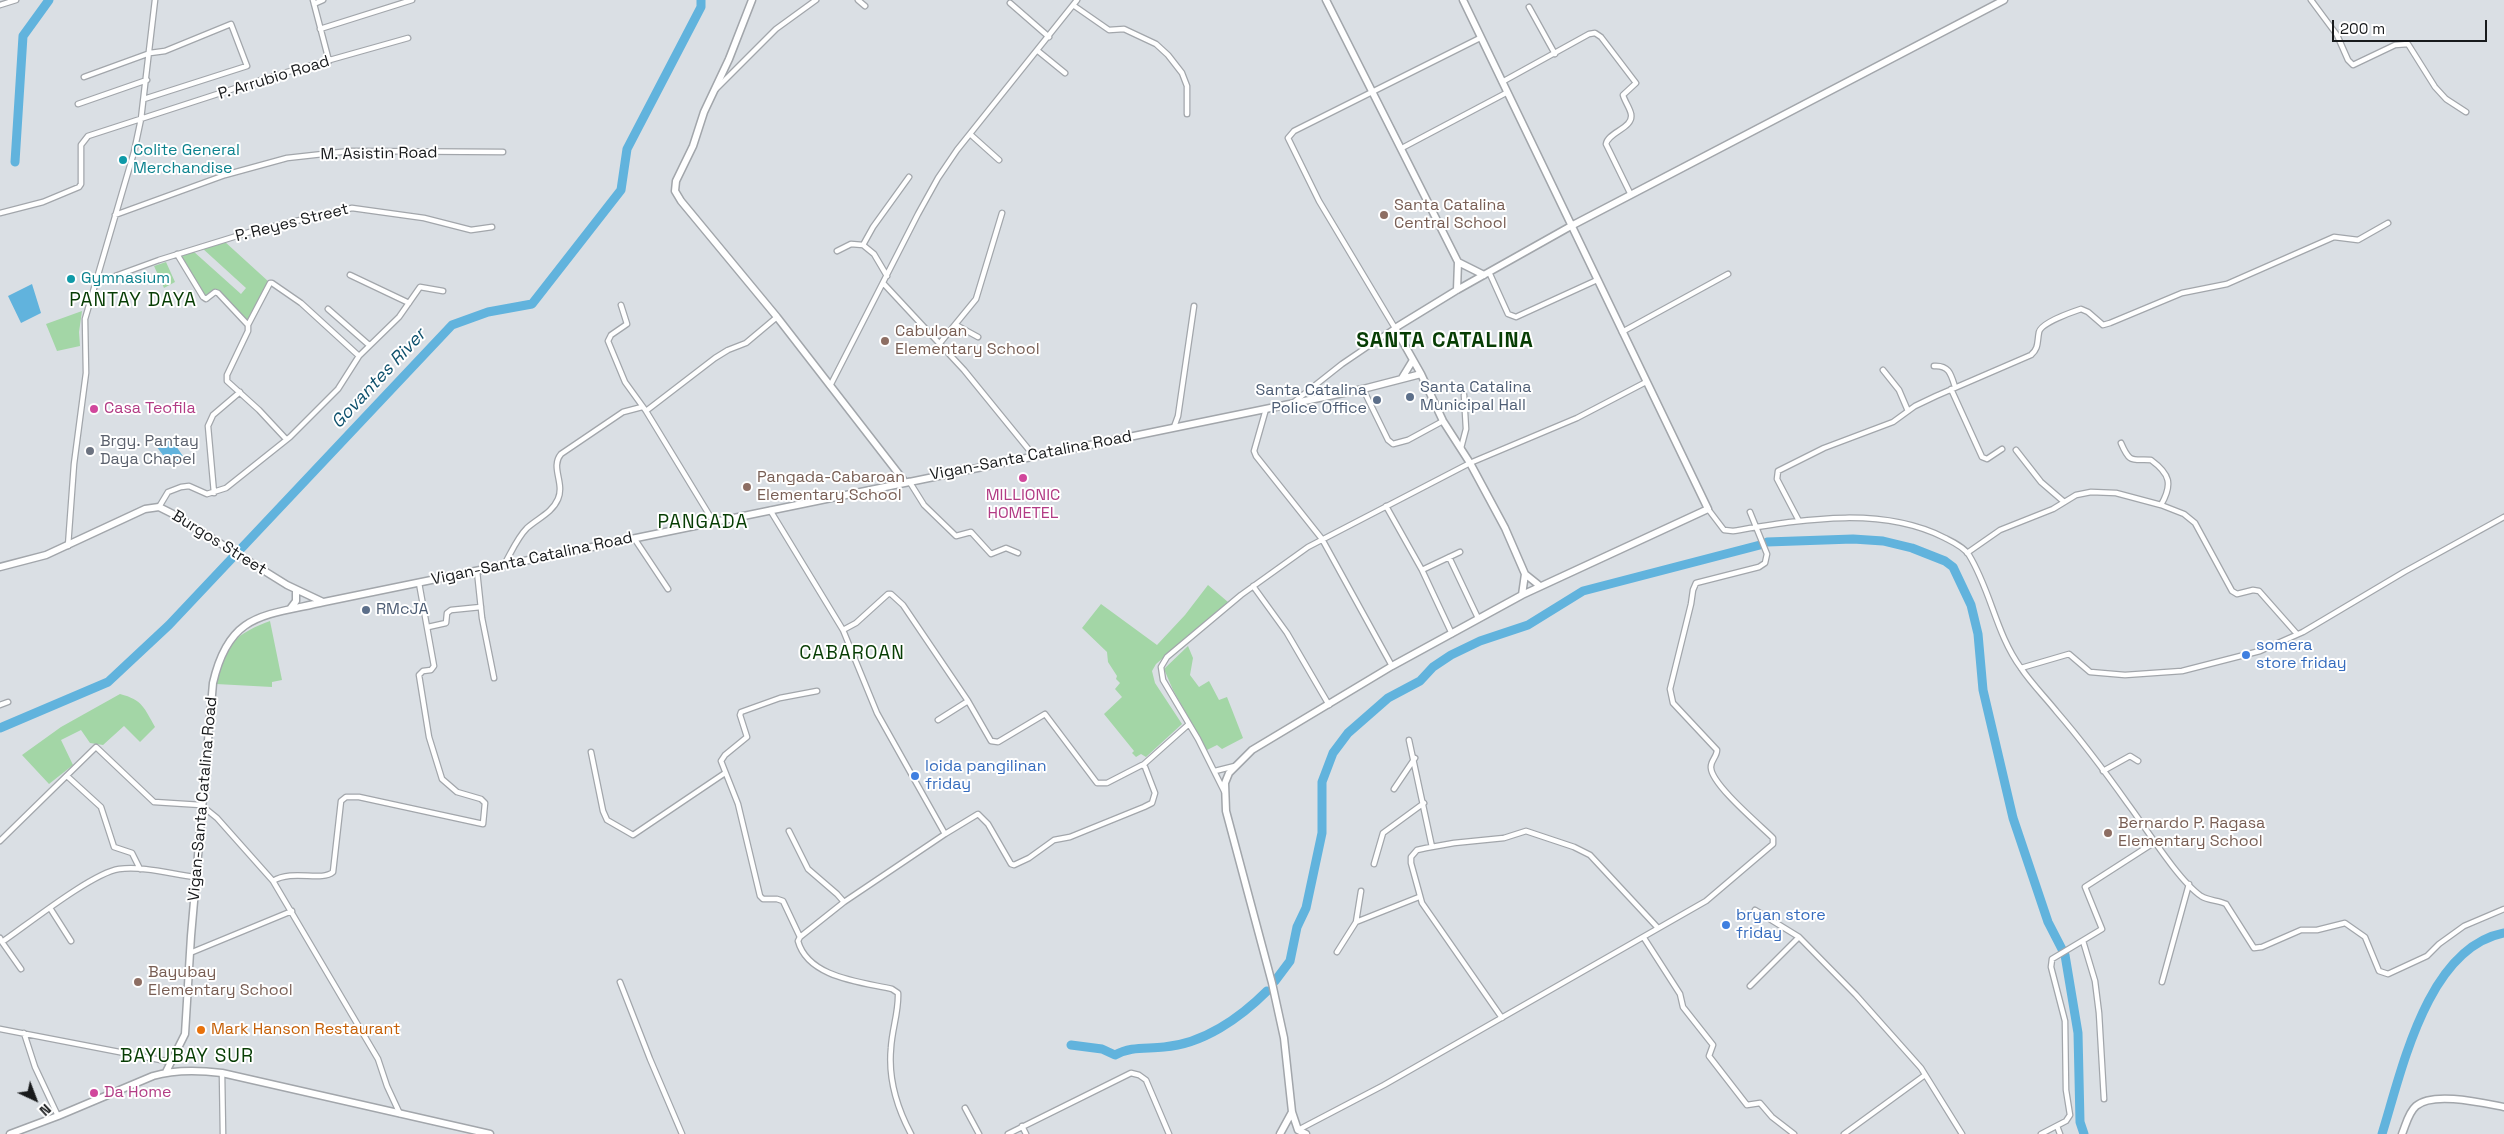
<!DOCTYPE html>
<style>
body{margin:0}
#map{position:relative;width:2504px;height:1134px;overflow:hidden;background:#dadfe4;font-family:"Space Grotesk",sans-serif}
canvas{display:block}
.north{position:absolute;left:10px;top:1074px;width:50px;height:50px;-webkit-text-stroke:4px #fff;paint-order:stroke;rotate:137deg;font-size:14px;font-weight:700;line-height:20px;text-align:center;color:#181a1c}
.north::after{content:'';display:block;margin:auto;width:18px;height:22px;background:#181a1c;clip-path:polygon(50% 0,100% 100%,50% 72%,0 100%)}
.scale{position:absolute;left:2332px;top:20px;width:155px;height:22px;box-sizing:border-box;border:2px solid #181a1c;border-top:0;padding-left:6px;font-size:15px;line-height:18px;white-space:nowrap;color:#181a1c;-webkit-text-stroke:4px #fff;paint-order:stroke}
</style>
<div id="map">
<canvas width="2504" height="1134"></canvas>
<div class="north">N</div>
<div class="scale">200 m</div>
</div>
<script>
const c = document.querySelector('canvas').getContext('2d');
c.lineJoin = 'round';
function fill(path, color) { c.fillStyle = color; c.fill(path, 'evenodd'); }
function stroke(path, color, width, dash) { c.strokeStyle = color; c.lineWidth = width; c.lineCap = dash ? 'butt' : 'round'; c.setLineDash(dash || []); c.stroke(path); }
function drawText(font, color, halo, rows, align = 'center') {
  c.font = font + ' "Space Grotesk",sans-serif'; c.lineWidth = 4; c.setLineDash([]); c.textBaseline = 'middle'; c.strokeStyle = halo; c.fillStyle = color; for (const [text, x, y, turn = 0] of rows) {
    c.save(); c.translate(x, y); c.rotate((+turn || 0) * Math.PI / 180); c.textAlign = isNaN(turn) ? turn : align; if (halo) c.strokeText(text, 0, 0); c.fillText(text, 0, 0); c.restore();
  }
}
fill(new Path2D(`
 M224 241 269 282 247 321 216 289 205 296 181 255 193 251 241 294 246 288 202 248Z
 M166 262 175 282 164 288 154 266Z
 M82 311 79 332 80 346 57 351 46 324Z
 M1208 585 1228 602 1156 664 1152 671 1155 683 1182 724 1146 757 1141 754 1136 757 1132 753 1134 751 1104 714 1122 697 1115 689 1120 683 1116 679 1117 676 1108 662 1107 652 1082 628 1101 604 1157 645 1185 615Z
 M270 621 282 680 272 682V687L216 684C215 649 241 631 270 621Z
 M1188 646 1193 658 1190 675 1199 687 1209 681 1219 700 1227 697 1243 738 1222 749 1217 745 1207 750 1173 690 1164 669Z
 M120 694C143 700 144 708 155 727L140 742 124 726 103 745 90 743 81 730 61 740 73 765 49 784 22 755 61 727Z`), '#a3d6a6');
fill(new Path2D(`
 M32 284 41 313 21 323 8 296Z
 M169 436 185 459 173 468 156 446Z`), '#61b3dd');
stroke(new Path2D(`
 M15 162 23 36 49 0
 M1767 542 1853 539 1883 541 1912 548 1945 561 1953 567 1971 605 1978 634 1983 690 2013 818 2048 922 2065 955 2078 1033 2080 1122 2084 1134
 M0 728 108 682 169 625 452 325 488 312 532 304 621 190 627 149 701 7V0
 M1275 981 1290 961 1297 927 1306 908 1322 833V782L1333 753 1348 733 1388 698 1420 681 1433 667 1451 655 1480 641 1528 625 1583 591 1760 545
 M1071 1045 1102 1049 1115 1055C1131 1046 1146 1049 1164 1047 1203 1044 1240 1018 1267 991
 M2382 1134C2402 1070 2427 948 2504 933`), '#61b3dd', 9);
const street = new Path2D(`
 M313 0 329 61
 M858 0 865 6
 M2311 0 2337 35 2348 60 2353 65 2395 45 2408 44 2435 87 2446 99 2466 112
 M1010 3 1049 37
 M314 4 323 0
 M0 5 16 0
 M1073 5 1109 30 1124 29 1156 44 1168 55 1182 73 1187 86V114
 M1529 7 1555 54
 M320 29 412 0
 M1038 51 1065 73
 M84 77 150 53 165 51 231 24 247 66 144 99
 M1502 82 1589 34 1595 33 1601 37 1636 83 1623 95C1625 102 1630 108 1631 114 1634 128 1608 132 1606 144L1631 195
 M716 89 776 29 816 0
 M78 104 147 80
 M970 134 999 160
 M1402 148 1506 93
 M0 213 43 202 79 187 81 184V145L88 136 273 76 408 38
 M115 215 225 175 287 158 350 151 503 152
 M837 251 851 244 863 245
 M177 254 203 297 206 299 215 292 218 293 248 325V331L227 375V381L259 410 286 439
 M1489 272 1508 314 1516 317 1597 280
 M350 275 409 303
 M887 276 874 254 863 245 873 227 909 177
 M96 283 159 260 253 231 352 208 424 218 471 230 492 227
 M884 284 964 370 1034 456
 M621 305 627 324 611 335 608 341 625 382 646 411 713 521
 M328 309 369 345
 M248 325 270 283H272L301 303 359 356
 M956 325 978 337
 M1622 332 1728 274
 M940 343 976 299 1002 213
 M1934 366C1949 365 1951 374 1955 387
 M1883 370 1899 390 1908 411
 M830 386 918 214 938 178 957 150 1077 0
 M1363 389 1388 440 1393 444 1408 440 1443 421
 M1951 389 1982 457 1987 459 2002 449
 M1294 402 1342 364 1395 328 1319 201 1288 138 1294 131 1480 38
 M1266 409 1254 451 1256 456 1322 539 1392 666
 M646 411 715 358 728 350 746 343 777 317
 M1174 427 1178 416 1194 306
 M1461 448 1466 429 1464 395
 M2016 450 2041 482 2063 501
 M909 481 924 505 956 536 971 532 991 554 1006 548 1018 553
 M214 493 208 426 213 415 240 392
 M2161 505 2184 514 2195 523 2232 591 2237 594 2253 590 2259 591 2297 634
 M1386 506 1422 570 1452 634
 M159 507 168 492 181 487 189 486 207 494 226 488 290 437 338 389 359 356 399 317 420 287 443 291
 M1708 509 1724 530 1733 531C1801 520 1880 505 1945 538 1953 542 1964 547 1969 555 1991 591 1996 634 2021 668 2031 683 2045 697 2057 712 2082 741 2106 773 2128 804 2146 828 2178 880 2201 896 2209 901 2218 900 2226 904L2254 948 2262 947 2301 930H2317L2345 923 2365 937 2379 971 2388 974 2427 956 2439 944 2464 926 2504 909
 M770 510 843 630 877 713 945 834
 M1799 521 1777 479 1778 471 1824 448 1893 422 1915 406 1936 396 2031 355C2039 348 2037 342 2039 332 2041 323 2072 312 2081 309L2088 312 2103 325 2110 323 2182 293 2227 284 2334 237 2358 240 2388 223
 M634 538 668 589
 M68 546 74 464 86 373 85 319 134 152 141 119 155 0
 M1967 553 2000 530 2053 509 2076 495 2091 492 2116 493 2161 505C2173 484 2170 474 2151 460 2132 459 2130 464 2121 443
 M1449 557 1478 618
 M504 565C511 553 517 538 527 528 538 518 552 513 558 499 565 483 550 467 561 454L623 412 642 407
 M1422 570 1460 552
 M477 571 482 618 494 678
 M1253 586 1287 633 1329 705
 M428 627 446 623 447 613 451 610 481 607
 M843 630 856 623 888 594H891L903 605 968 701 991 741 998 742 1045 714 1097 783H1107L1142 765 1145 767 1155 793 1152 803 1144 807 1070 837 1054 840 1029 858 1014 865 1011 864 988 824 978 814 945 834 844 902 800 937 798 941C808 978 862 982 892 989L898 993C899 1011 892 1029 891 1048 888 1079 896 1106 911 1134
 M2021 668 2069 654 2090 672 2125 675 2182 671 2260 651 2303 632 2404 572 2504 517
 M0 705 8 702
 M938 720 968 701
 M1409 740 1432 847
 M591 752 603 811 607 820 633 835 725 773
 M1143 765 1189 724
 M1215 771 1235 766
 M2103 771 2130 756 2138 761
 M67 776 101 807 114 847 132 853 140 869
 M1394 789 1415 758
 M1224 791 1198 739 1163 680 1161 667 1167 657 1241 595 1308 547 1470 463 1577 418 1646 382
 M789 831 808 869 837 894 844 902
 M0 841 96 747 154 802 201 805 217 818 273 881 378 1059 387 1086 400 1114
 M1374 864 1383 833 1424 803
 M273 881C293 869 321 882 333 872L341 801 346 797H359L483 824 485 803 481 799 457 792 442 779 429 737 419 675 423 671 431 670 434 666 419 583
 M50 908 71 941
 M1755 910 1799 937 1856 995 1921 1068 1962 1134
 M1356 922 1419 897
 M800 937 783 901 777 899H763L760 896 738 804 721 761 725 755 747 737 740 715 741 712 780 698 817 691
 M0 938 2 942C27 925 92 873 119 869 144 866 171 874 195 877
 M1644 938 1680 994 1683 1007 1713 1045 1709 1056 1747 1105 1760 1103 1772 1117 1794 1134
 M2083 941 2095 981 2099 1013 2104 1099
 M2 942 21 969
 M1337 952 1356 922 1361 891
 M190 953 292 911
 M620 982 650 1059 682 1134
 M2162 982 2189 884
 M1750 986 1799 937
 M1502 1018 1422 903 1411 863V857L1417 850 1426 848 1454 843 1504 838 1526 831 1574 847 1590 855 1658 928
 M0 1029 171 1062
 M24 1033 35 1067 58 1116
 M222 1073 223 1134
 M965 1108 979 1134
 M1022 1126 1026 1134
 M2057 1126 2060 1134
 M1298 1130 1384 1085 1706 901 1773 844V838C1760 825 1712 785 1711 768 1710 761 1717 757 1717 750L1673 703 1670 689 1691 604 1693 590 1696 583 1759 567 1765 563 1767 554 1750 512
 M1008 1134 1131 1073 1139 1075 1146 1080 1169 1134
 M1844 1134 1925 1075
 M2041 1134 2066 1121 2070 1115 2066 1090 2065 1021 2051 967 2052 959 2102 929 2085 887 2155 842`);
const secondary = new Path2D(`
 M752 0 729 59 704 112 693 146 676 181 675 191 681 201 777 317 905 482
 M1326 0 1458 262 1457 290
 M1458 262 1484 275
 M1402 378 1413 360
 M0 567 46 555 145 509 159 507 173 514 287 585 323 602
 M1540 586 1525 574 1505 528 1470 463 1443 421 1421 374 1395 328 1457 290 1571 226 2004 0
 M1522 595 1525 574
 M290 609 296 601V590
 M166 1072 185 1034 191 936 213 683C229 613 263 616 324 602L1363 389 1421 374
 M10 1134 58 1116 153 1076C176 1069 199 1070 222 1073L490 1134
 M1280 1134 1292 1112
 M1306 1134 1298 1130 1292 1112 1284 1038 1272 983 1226 811 1225 783 1229 773 1252 750 1392 666 1522 595 1708 509 1463 0
 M2402 1134C2406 1125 2408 1113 2416 1106 2433 1091 2483 1103 2504 1107`);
stroke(street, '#a2a6ab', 7);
stroke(secondary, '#a2a6ab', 9);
stroke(street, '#fff', 4.5);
stroke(secondary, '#fff', 6);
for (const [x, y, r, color] of [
 [123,160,5,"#0f9aa8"],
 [1384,215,5,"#8d6e63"],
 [71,279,5,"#0f9aa8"],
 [885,341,5,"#8d6e63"],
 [1410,397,5,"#5c6f8a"],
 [1377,400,5,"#5c6f8a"],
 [94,409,5,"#d1479c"],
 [90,451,5,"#6b7280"],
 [1023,478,5,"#d1479c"],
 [747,487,5,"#8d6e63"],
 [366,610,5,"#5c6f8a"],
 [2246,655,5,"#3f7fe0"],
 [915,776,5,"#3f7fe0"],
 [2108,833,5,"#8d6e63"],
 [1726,925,5,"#3f7fe0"],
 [138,982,5,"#8d6e63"],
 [201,1030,5,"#e8710a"],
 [94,1093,5,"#d1479c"]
]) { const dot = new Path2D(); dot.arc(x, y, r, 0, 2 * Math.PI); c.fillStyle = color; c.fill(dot); stroke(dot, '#fff', 2); }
drawText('16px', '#181a1c', '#fff', [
 ["P. Arrubio Road",274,78,-17],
 ["M. Asistin Road",379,154,-1],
 ["P. Reyes Street",292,223,-14],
 ["Vigan-Santa Catalina Road",1031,456,-11],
 ["Burgos Street",219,543,32],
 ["Vigan-Santa Catalina Road",532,559,-12],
 ["Vigan-Santa Catalina Road",203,799,-85]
]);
drawText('16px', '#0d838f', '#fff', [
 ["Colite General",133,151],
 ["Merchandise",133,169],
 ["Gymnasium",81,279]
], 'left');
drawText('16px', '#785e54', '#fff', [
 ["Santa Catalina",1394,206],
 ["Central School",1394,224],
 ["Cabuloan",895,332],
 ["Elementary School",895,350],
 ["Pangada-Cabaroan",757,478],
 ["Elementary School",757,496],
 ["Bernardo P. Ragasa",2118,824],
 ["Elementary School",2118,842],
 ["Bayubay",148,973],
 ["Elementary School",148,991]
], 'left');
drawText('16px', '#4e5e75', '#fff', [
 ["Santa Catalina",1420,388],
 ["Municipal Hall",1420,406],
 ["Santa Catalina",1367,391,"right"],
 ["Police Office",1367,409,"right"],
 ["RMcJA",376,610]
], 'left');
drawText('16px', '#b23c85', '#fff', [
 ["Casa Teofila",104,409],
 ["MILLIONIC",1023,496,"center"],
 ["HOMETEL",1023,514,"center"],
 ["Da Home",104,1093]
], 'left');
drawText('16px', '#5b616d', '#fff', [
 ["Brgy. Pantay",100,442],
 ["Daya Chapel",100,460]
], 'left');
drawText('16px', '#366cbe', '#fff', [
 ["somera",2256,646],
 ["store friday",2256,664],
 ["loida pangilinan",925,767],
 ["friday",925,785],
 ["bryan store",1736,916],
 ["friday",1736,934]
], 'left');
drawText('16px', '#c56008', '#fff', [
 ["Mark Hanson Restaurant",211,1030]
], 'left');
drawText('italic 18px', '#10526e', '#fff', [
 ["Govantes River",379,379,-47]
]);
c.letterSpacing = '1px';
drawText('19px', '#073d04', '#fff', [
 ["PANTAY DAYA",133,301],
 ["PANGADA",703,523],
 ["CABAROAN",852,654],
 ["BAYUBAY SUR",187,1057]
]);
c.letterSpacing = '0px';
c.letterSpacing = '1px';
drawText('bold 21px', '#073d04', '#fff', [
 ["SANTA CATALINA",1445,341]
]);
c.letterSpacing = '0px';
</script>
